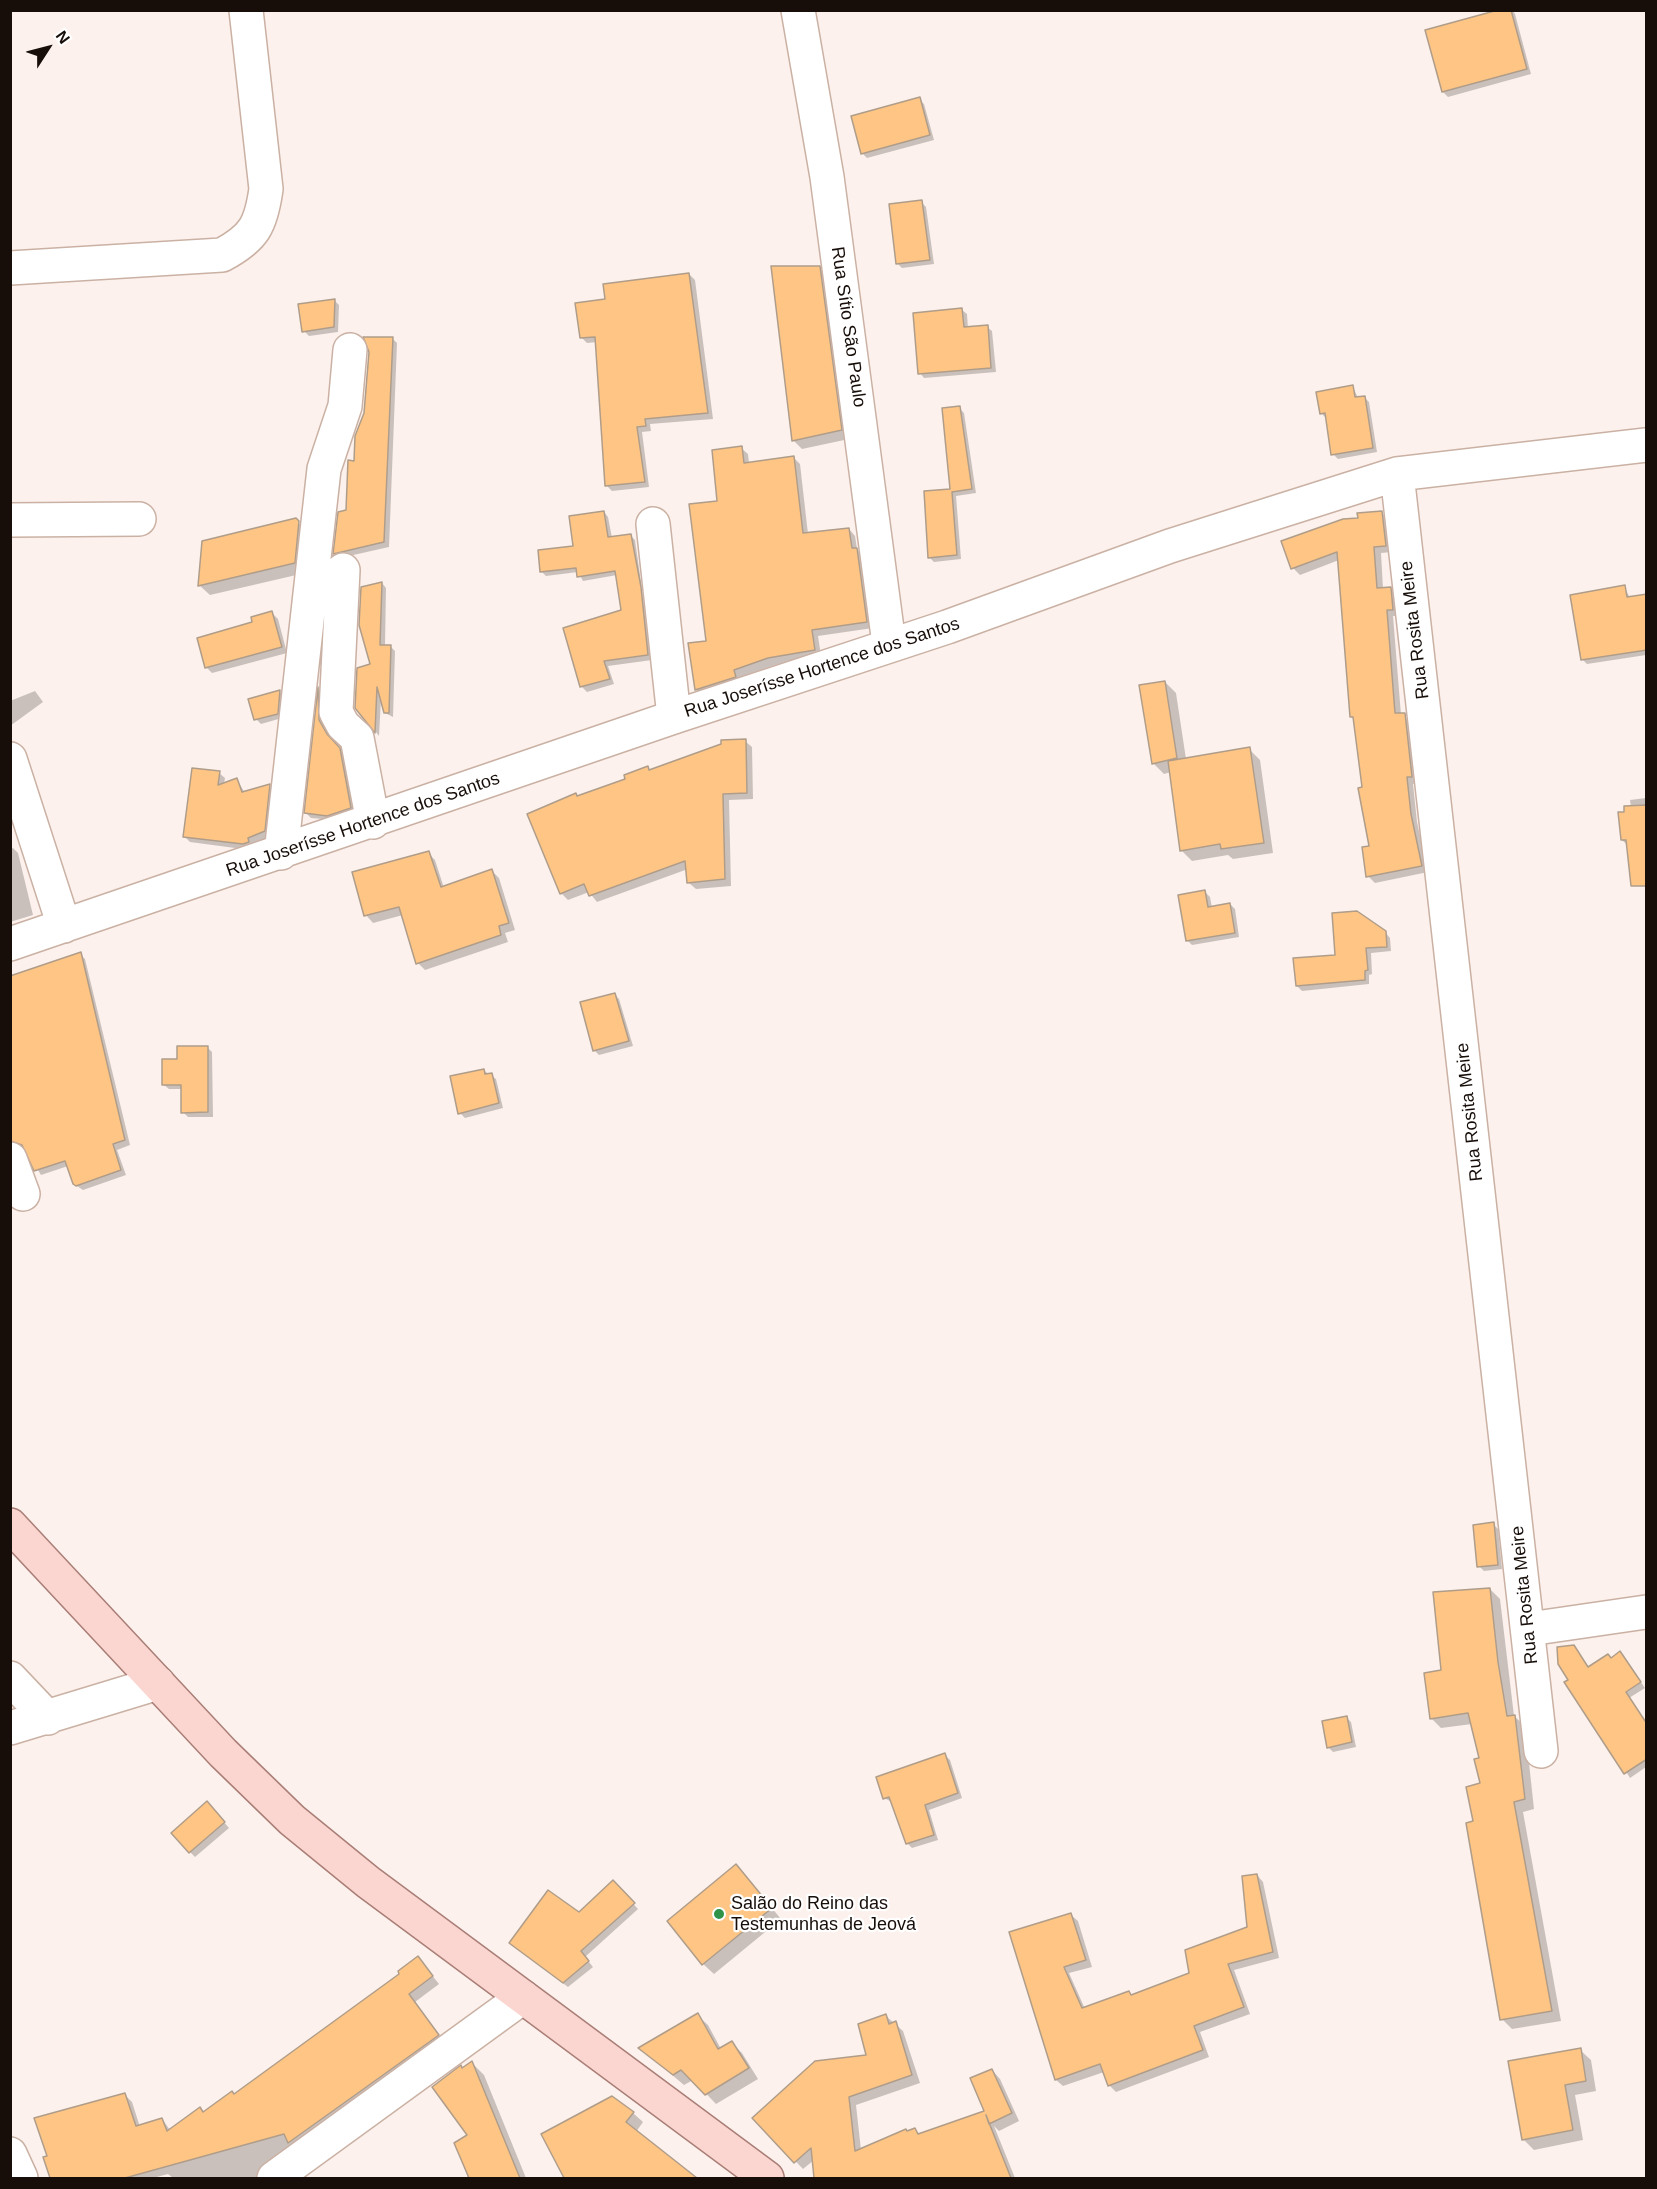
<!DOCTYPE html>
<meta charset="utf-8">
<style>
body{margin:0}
#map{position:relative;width:1657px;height:2189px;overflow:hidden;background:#fcf1ec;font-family:Helvetica,sans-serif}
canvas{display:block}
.frame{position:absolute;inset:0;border:12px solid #170e0a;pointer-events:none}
.north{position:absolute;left:18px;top:18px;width:60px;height:60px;-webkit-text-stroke:4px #fff;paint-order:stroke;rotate:54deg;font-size:16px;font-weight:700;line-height:24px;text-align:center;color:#170e0a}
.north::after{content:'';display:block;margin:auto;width:21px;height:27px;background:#170e0a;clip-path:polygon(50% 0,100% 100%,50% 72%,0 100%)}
</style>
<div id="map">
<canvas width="1657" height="2189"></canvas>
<div class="frame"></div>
<div class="north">N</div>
</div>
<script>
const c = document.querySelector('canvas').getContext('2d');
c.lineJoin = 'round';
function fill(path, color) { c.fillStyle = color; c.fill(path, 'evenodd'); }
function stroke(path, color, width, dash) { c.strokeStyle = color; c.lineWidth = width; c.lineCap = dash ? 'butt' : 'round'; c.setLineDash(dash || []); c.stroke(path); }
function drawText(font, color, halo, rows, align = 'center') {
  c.font = font + ' Helvetica,sans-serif'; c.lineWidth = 4.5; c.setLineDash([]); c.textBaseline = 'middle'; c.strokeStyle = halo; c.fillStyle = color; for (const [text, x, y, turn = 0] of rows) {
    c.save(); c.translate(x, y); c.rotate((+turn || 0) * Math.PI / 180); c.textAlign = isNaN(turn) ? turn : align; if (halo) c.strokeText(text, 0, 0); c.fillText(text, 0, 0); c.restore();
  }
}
fill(new Path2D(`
 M1504 10H1512L1515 14 1531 74 1448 97 1443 92 1427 31Z
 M919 99 924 104 934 140 867 158 862 153Z
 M921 202 926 207 934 264 902 268 897 263Z
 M819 268 828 276 849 439 802 449 793 440Z
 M689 274 695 280 713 419 650 424 651 431 642 432 649 487 612 491 607 486 597 342 587 343 581 337Z
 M334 300 339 305 338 332 309 336 304 331Z
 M962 310 967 314 968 329 987 327 992 331 996 372 924 378 920 373Z
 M392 338 397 343 389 547 340 558 335 554 348 511 365 413 370 351Z
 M1353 387 1358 398 1364 397 1369 402 1377 452 1338 459 1333 454 1326 418 1321 413Z
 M959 408 964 413 976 493 956 496 961 559 934 562 929 557 951 491Z
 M741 448 748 454 749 463 793 457 800 464 808 534 849 529 855 536 857 549 863 556 873 628 818 636 821 656 775 665 740 677 742 683 703 696 696 690 689 645 707 642 719 503Z
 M604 512 608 517 612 538 630 535 635 540 652 660 608 666 614 684 587 692 582 687 565 629 622 611 617 575 583 581 578 572 546 576 541 571 574 547Z
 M1382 513 1389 520 1392 552 1381 553 1383 589H1390L1397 596 1400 616H1393L1401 715 1411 721 1418 783 1413 784 1417 822 1428 872 1375 883 1368 876 1370 847 1355 721 1351 716 1339 560 1300 575 1293 568 1283 541Z
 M295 520 309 533 305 573 210 595 199 585Z
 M382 583 386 588 385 646H390L395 651 393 717 385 713 381 699 379 736 357 707 372 665Z
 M1624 586 1630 598 1646 595V655L1587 664 1582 659Z
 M272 613 278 619 287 653 212 673 206 667 254 623Z
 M1165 682 1176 693 1186 759 1249 749 1260 760 1273 853 1233 859 1228 855 1192 861 1181 850 1171 772 1164 774 1153 763Z
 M320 690 323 693 324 727 331 741 344 754 355 812 333 820 311 818 306 813Z
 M35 691 43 702 10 726V701Z
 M280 692 285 696 282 718 261 724 256 719 250 700Z
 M745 741 752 747 753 799 729 800 731 886 696 889 689 883 688 869 597 902 589 892 568 900 561 893 576 795 578 797 627 779 647 768 651 771Z
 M219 773 225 778 224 784 237 780 245 793 269 786 275 791 270 837 253 844 250 850 190 842 184 836Z
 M1646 798V863L1622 840 1626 814 1631 807 1630 800Z
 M13 848 18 853 33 915 10 922V849Z
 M428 853 435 860 444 888 492 871 499 878 515 930 505 933 508 942 425 970 418 963 403 915 373 923 366 915Z
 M1205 892 1210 897 1212 908 1230 904 1235 909 1239 937 1192 945 1187 940Z
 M1385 932 1390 938 1391 951 1371 953 1372 974 1369 975V984L1302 991 1297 986 1336 957Z
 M80 954 85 959 130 1145 117 1150 126 1175 83 1190 74 1184 68 1166 41 1175 25 1148 10 1146V973L14 976Z
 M614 994 619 999 633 1046 599 1055 594 1050Z
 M207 1047 212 1052 213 1117H188L183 1112V1089H169L164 1085 179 1060Z
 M483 1070 496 1079 503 1108 465 1118 460 1113Z
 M1493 1524 1498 1529 1502 1569 1484 1571 1479 1566Z
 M1490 1589 1500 1599 1514 1716 1525 1726 1534 1809 1523 1812 1561 2021 1512 2029 1502 2019 1475 1823 1482 1784 1481 1759 1472 1724 1441 1728 1431 1718 1443 1672Z
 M1578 1652 1589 1668 1620 1653 1645 1688 1629 1698 1646 1724V1767L1630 1778 1570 1680Z
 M1346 1717 1351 1722 1356 1747 1333 1752 1328 1747Z
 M945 1755 950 1760 962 1798 929 1810 938 1840 912 1848 907 1843 892 1802 884 1798Z
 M212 1808 229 1828 195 1857 190 1852Z
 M1257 1875 1263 1882 1279 1958 1234 1970 1250 2014 1200 2032 1209 2057 1116 2092 1109 2085 1104 2072 1063 2086 1056 2080 1011 1933 1071 1915 1078 1921 1092 1967 1069 1973 1085 2009 1129 1993 1132 1996 1191 1974 1248 1928Z
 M746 1877 781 1919 714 1974 703 1964Z
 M613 1882 638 1909 585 1957 593 1967 568 1987 516 1948 579 1914Z
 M418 1958 439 1984 415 2002 445 2043 256 2178H173L168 2174 153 2178H47L51 2177 125 2095 132 2102 140 2127 162 2119 170 2130 234 2095 401 1974Z
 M697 2015 708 2025 721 2049 732 2043 742 2053 758 2079 716 2104 693 2080 684 2085 640 2048Z
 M886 2016 903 2031 920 2083 856 2105 861 2150 915 2130 920 2134 986 2112 992 2070 1000 2079 1019 2121 999 2131 994 2126 1015 2178H817L814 2160 803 2169 754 2118 868 2057Z
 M1580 2050 1591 2060 1596 2091 1575 2095 1583 2140 1534 2150 1523 2139Z
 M472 2063 484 2075 526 2178H468L456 2144 469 2136 462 2069Z
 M633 2113 643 2122 636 2132 696 2178H566L543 2135Z`), '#0003');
const building = new Path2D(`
 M1498 10H1511L1527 69 1442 92 1425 30Z
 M920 97 930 135 861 154 851 116Z
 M922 200 930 260 896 264 889 204Z
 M771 266H820L842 430 792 441Z
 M689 273 708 413 645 419 646 426 637 427 645 482 605 486 595 337 580 338 575 303 605 299 603 284Z
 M335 299 334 327 302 332 298 304Z
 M962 308 964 327 988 325 991 368 918 374 913 313Z
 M363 337H393L384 542 333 554 338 512 346 510 348 460 354 461 355 436 364 413 369 352Z
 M1353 385 1355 397 1365 396 1373 448 1331 455 1325 413 1320 414 1316 392Z
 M960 406 972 489 952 492 957 555 928 558 924 491 950 489 942 408Z
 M742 446 744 463 794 456 803 533 849 528 852 548H857L867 622 812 630 815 650 768 658 734 670 736 677 695 690 688 643 706 641 689 504 717 501 712 450Z
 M604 511 608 537 631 534 641 587 648 655 604 661 610 679 580 687 563 628 621 610 615 571 577 577 576 568 540 572 538 550 573 546 569 516Z
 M1382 511 1386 546 1374 547 1377 588 1391 587 1393 610H1387L1395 713H1405L1412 777H1407L1411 814 1422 866 1366 877 1362 847 1369 846 1358 788 1362 787 1353 717H1350L1337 552 1291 569 1281 541 1343 519 1358 518 1357 513Z
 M296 518 299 521 295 563 198 586 202 541Z
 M382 582 380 645H391L389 713H384L377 687 375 733 355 708 357 668 370 664 359 625 361 587Z
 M1625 585 1627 597 1647 594V650L1581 660 1570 595Z
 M272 611 282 647 205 668 197 638 252 622 251 617Z
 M1165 681 1177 758 1152 764 1139 685Z
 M318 687 319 720 327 734 340 748 351 808 327 816 304 813Z
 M280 690 278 714 254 720 248 699Z
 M746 739 747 793 723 794 725 879 687 883 685 861 589 896 584 884 560 894 527 814 576 793 577 796 625 779 624 775 648 766 649 770 721 744V740Z
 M1250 747 1264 843 1221 849 1220 844 1180 851 1168 761Z
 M192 768 220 771 218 785 237 778 242 792 270 784 265 831 248 838 249 842 243 844 183 837Z
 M1647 805V886H1631L1626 840H1621L1618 812H1624V806Z
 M429 851 441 887 492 869 509 923 499 926 501 935 416 964 399 907 364 916 352 872Z
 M1205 890 1208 907 1230 903 1235 933 1186 941 1178 895Z
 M1357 911 1386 931 1387 947 1366 948 1368 970 1365 971V980L1296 986 1293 958 1335 955 1332 913Z
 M81 952 125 1140 113 1144 121 1170 76 1186 73 1184 65 1161 34 1171 22 1145 10 1141V976Z
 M615 993 629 1041 593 1051 580 1002Z
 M177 1046H208V1112L181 1113V1085H162V1059H177Z
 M484 1069 485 1074 492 1073 499 1103 458 1114 450 1076Z
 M1494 1522 1498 1565 1477 1567 1473 1525Z
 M1490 1588 1498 1662 1507 1716 1515 1715 1525 1799 1514 1802 1552 2011 1500 2020 1466 1823 1473 1821 1466 1787 1480 1783 1474 1759 1479 1758 1468 1713 1430 1719 1424 1673 1441 1670 1433 1592Z
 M1574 1645 1588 1667 1608 1654 1611 1658 1620 1651 1641 1682 1626 1692 1647 1724V1759L1624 1774 1564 1682 1568 1680 1558 1664 1557 1647Z
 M1347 1716 1352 1742 1327 1748 1322 1721Z
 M945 1753 958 1793 925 1805 934 1835 906 1844 889 1797 883 1799 876 1777Z
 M207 1801 225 1822 189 1853 171 1833Z
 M736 1864 772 1908 702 1965 667 1921Z
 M1257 1874 1273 1952 1228 1964 1244 2007 1194 2026 1203 2050 1108 2086 1100 2064 1055 2080 1009 1932 1071 1913 1086 1960 1064 1967 1082 2008 1129 1991 1131 1995 1189 1973 1185 1950 1247 1927 1242 1876Z
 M613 1880 635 1903 581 1951 589 1961 563 1983 509 1943 548 1890 579 1912Z
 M418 1956 433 1976 409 1994 439 2035 288 2143 284 2134 125 2178H50L43 2157 47 2156 34 2118 125 2093 136 2126 162 2118 167 2131 200 2107 203 2112 232 2091 234 2094 399 1974 398 1971Z
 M698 2013 718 2049 732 2041 749 2068 705 2095 681 2070 673 2075 638 2048Z
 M886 2014 889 2024 896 2021 912 2075 849 2097 855 2151 906 2129 907 2131 915 2128 918 2134 984 2111 970 2078 992 2069 1012 2113 989 2124 986 2115 1011 2178H814L811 2148 794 2163 752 2118 815 2061 866 2055 858 2024Z
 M1581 2048 1586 2081 1565 2085 1573 2130 1522 2140 1508 2061Z
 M472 2061 520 2178H469L454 2143 467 2135 432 2087 461 2065 462 2068Z
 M612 2096 634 2112 626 2122 697 2178H564L541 2134Z`);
fill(building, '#ffc584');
stroke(building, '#af9d8a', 1.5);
const minor = new Path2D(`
 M798 10 827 177 889 644
 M10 268 222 255C254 238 261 225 266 189L246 10
 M1397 474 1541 1751
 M10 520 139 519
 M653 524 674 717
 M343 570 336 712 343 725 357 738 373 822
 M10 759 64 926
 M281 853 324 469 345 406 350 350
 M10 944 674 717 947 627 1170 546 1397 474 1646 445
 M10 1159 23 1194
 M1529 1629 1646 1612
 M10 1678 48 1718
 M10 1728 158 1683
 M10 2154 21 2178
 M274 2178 523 1997`);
const major = new Path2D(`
 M10 1525 223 1753 292 1820 368 1882 767 2178`);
stroke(minor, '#cab1a4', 36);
stroke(major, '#a97e77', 36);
stroke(minor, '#fff', 33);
stroke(major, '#fbd6d0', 33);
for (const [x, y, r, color] of [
 [719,1914,6,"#2e9248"]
]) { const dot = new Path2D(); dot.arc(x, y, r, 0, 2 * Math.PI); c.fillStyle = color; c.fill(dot); stroke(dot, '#fff', 2); }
drawText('18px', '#170e0a', '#fff', [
 ["Rua Sítio São Paulo",848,327,82],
 ["Rua Rosita Meire",1415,630,-97],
 ["Rua Joserísse Hortence dos Santos",822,668,-18],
 ["Rua Joserísse Hortence dos Santos",363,825,-19],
 ["Rua Rosita Meire",1470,1112,-96],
 ["Rua Rosita Meire",1525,1595,-96]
]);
drawText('18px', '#170e0a', '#fff', [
 ["Salão do Reino das",731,1904],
 ["Testemunhas de Jeová",731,1925]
], 'left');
</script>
